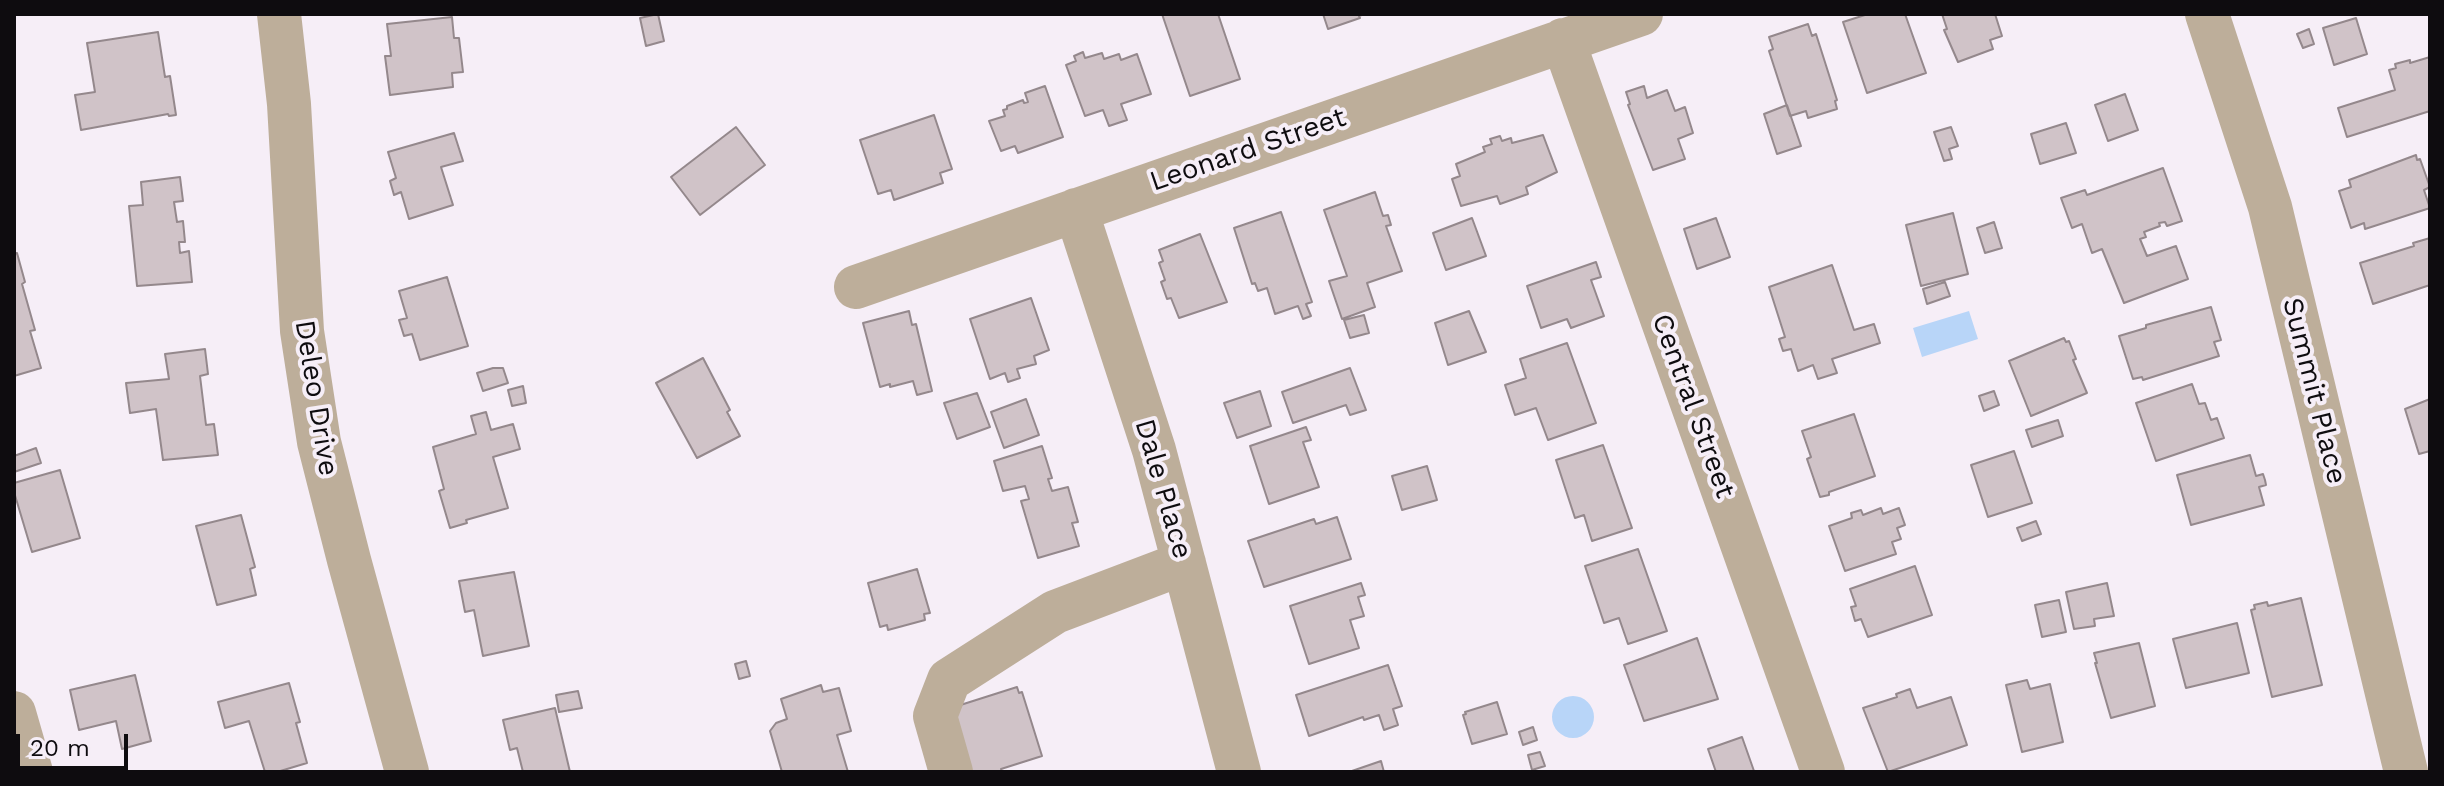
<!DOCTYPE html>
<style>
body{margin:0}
#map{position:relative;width:2444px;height:786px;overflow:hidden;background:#f6eef7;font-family:"Work Sans",sans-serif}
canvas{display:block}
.frame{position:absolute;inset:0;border:16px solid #0e0c0f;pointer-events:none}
.scale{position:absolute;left:16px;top:734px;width:112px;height:36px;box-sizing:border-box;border:4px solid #0e0c0f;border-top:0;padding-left:10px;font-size:24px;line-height:28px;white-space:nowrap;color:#0e0c0f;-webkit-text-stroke:6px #f6eef7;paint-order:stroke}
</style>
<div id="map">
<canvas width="2444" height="786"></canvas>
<div class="frame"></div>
<div class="scale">20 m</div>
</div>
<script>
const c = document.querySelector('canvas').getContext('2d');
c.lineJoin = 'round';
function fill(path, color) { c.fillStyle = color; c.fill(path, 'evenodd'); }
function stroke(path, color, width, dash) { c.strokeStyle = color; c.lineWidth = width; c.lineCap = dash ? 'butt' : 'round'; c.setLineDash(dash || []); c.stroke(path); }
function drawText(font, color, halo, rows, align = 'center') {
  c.font = font + ' "Work Sans",sans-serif'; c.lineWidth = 8; c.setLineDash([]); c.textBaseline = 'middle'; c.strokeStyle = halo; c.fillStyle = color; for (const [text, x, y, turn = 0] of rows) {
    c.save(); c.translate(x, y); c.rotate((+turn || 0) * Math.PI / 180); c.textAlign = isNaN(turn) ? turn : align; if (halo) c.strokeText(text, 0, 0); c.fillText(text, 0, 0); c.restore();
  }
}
fill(new Path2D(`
 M1969 311 1978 339 1922 357 1913 328Z
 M1552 717a21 21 0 1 1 42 0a21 21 0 1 1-42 0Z`), '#b8d5f8');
const building = new Path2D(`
 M658 14 664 41 646 46 640 18Z
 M1162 14H1218L1240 79 1190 96Z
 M1323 14H1364L1359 16 1360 18 1328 29Z
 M1868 14H1905L1926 73 1867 93 1843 22Z
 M1942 14H1995L2002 36 1990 40 1993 49 1958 62 1944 30 1947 29Z
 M452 17 454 38H459L463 72 452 73 453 87 390 95 385 56H391L387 24Z
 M2356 18 2367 54 2334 65 2323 28Z
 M1808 24 1812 36 1816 34 1837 100 1835 101 1837 109 1808 118 1806 111 1790 116 1769 51 1773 49 1769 37Z
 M2309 29 2314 44 2303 48 2297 34Z
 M158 32 165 77 170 76 176 115 169 116 168 114 81 130 75 95 95 92 87 43Z
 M1083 52 1085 58 1102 53 1104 59 1119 54 1121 60 1137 54 1151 94 1121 104 1127 120 1109 126 1103 110 1085 116 1066 65 1076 61 1074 56Z
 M2430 57V111L2347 137 2338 108 2395 90 2389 70 2396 68 2395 64 2410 60V63Z
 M1045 86 1063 137 1018 153 1015 146 1001 151 989 121 1005 116 1003 110 1007 109V106L1023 100 1024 103 1028 102 1025 93Z
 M1644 86 1647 98 1667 90 1675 111 1685 107 1693 133 1678 139 1685 159 1653 170 1628 105 1630 104 1626 92Z
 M2125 94 2138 130 2108 141 2095 105Z
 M1787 105 1801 146 1777 154 1764 114Z
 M934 115 952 169 940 173 943 183 894 200 891 190 878 194 860 140Z
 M2066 123 2076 153 2040 164 2031 134Z
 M736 127 765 165 700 215 671 177Z
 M1951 127 1958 146 1949 149 1952 159 1944 161 1934 132Z
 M454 133 463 161 441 167 453 205 409 219 401 192 394 195 390 181 396 178 388 152Z
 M1543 135 1557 172 1526 187 1528 194 1500 204 1497 196 1461 206 1452 179 1460 176 1456 164 1485 152 1483 147 1492 144 1490 139 1500 136 1502 141 1511 138 1512 143Z
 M2416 155 2417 160 2420 159 2430 187 2424 190 2430 208 2365 229 2364 223 2351 228 2339 191 2351 187 2349 180Z
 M2163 168 2182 221 2167 226 2165 222 2159 223 2160 226 2144 232 2146 237 2140 239 2147 256 2176 246 2188 279 2124 303 2102 249 2092 253 2082 224 2072 228 2061 198 2085 190 2087 195Z
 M180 177 183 201 174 202 177 222 183 221 185 242H179L180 253 189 251 192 282 137 286 129 206 143 205 141 182Z
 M1375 192 1383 216 1388 215 1391 225 1386 226 1402 271 1367 283 1375 307 1342 319 1329 281 1347 276 1324 210Z
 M1281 212 1312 302 1306 304 1311 316 1303 319 1298 306 1275 314 1267 288 1258 291 1255 283 1252 284 1234 228Z
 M1953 213 1968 274 1921 286 1906 225Z
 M1472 218 1486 256 1446 270 1433 233Z
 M1716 218 1730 257 1697 269 1684 229Z
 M1994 222 2002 248 1985 253 1977 228Z
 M1200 234 1227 302 1179 318 1171 298 1167 299 1161 282 1165 280 1159 263 1163 261 1159 250Z
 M2430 238V285L2373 304 2360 263 2414 246 2413 243Z
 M17 253 25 282 22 284 35 330 30 331 41 368 14 376V254Z
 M1596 262 1601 277 1591 280 1604 316 1571 328 1567 319 1541 328 1527 286Z
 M1832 265 1854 330 1874 324 1880 343 1832 359 1837 373 1818 379 1813 365 1798 371 1791 349 1783 351 1779 339 1785 337 1769 287Z
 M447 277 468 346 420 360 412 334 404 336 399 320 407 318 399 291Z
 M1945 282 1950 296 1927 304 1923 289Z
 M1031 298 1049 350 1034 356 1036 364 1017 369 1020 378 1008 382 1005 373 990 379 970 319Z
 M2211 307 2221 340 2214 342 2219 356 2143 380 2142 377 2133 379 2119 336 2146 328V325Z
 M909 311 912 325 916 324 932 391 917 395 913 381 890 387V384L880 387 863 323Z
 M1469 311 1486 352 1448 365 1435 323Z
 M1364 315 1369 333 1350 338 1344 320Z
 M2064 338 2066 342 2069 341 2076 359 2073 360 2087 393 2031 416 2009 361Z
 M1567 343 1596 423 1548 440 1536 408 1515 415 1505 385 1526 378 1520 359Z
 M205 349 208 374 200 376 206 425 214 424 218 455 163 460 156 409 130 413 126 383 169 379 165 354Z
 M703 358 730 410 727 412 740 436 697 458 656 383Z
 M493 368H503L508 383 483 391 477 373Z
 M1350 368 1366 410 1350 415 1346 405 1293 423 1282 392Z
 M2192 384 2199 404 2205 403 2211 420 2217 418 2224 438 2156 461 2136 403Z
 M523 386 526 403 512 406 508 390Z
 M1260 391 1271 426 1237 438 1224 403Z
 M1994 391 1999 405 1984 411 1979 396Z
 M977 393 990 427 957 439 944 403Z
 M1026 399 1039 435 1004 448 991 412Z
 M2430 399V451L2419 454 2405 409Z
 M486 412 491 430 513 424 520 449 493 457 508 508 466 520 467 523 450 528 439 491 444 489 433 447 476 434 471 416Z
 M1854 414 1875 476 1829 492V495L1820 497 1807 459 1811 457 1802 431Z
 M2058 420 2063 436 2032 447 2026 430Z
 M1306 427 1311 440 1303 442 1319 487 1269 504 1250 446Z
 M1603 445 1632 528 1592 541 1584 515 1575 518 1556 460Z
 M1042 446 1052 478 1048 479 1052 491 1068 487 1078 522 1072 523 1079 546 1038 558 1021 501 1029 499 1025 486 1003 491 994 461Z
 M36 448 41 463 14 472V456Z
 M2014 451 2032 503 1988 517 1971 465Z
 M2250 455 2256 476 2263 474 2265 480 2266 485 2259 487 2264 505 2191 525 2177 475Z
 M1427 466 1437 500 1402 510 1392 476Z
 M60 470 80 538 32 552 14 492V483Z
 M1881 508 1883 514 1899 508 1905 525 1897 528 1901 539 1892 542 1896 554 1845 571 1829 526 1852 518 1851 513 1861 510 1863 515Z
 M241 515 255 567 250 569 256 595 217 605 196 526Z
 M1337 517 1351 559 1264 587 1248 541 1314 519 1316 524Z
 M2036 521 2041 534 2022 541 2017 528Z
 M1638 549 1667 631 1628 644 1619 618 1604 623 1585 566Z
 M1915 566 1932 615 1868 637 1861 619 1855 621 1851 607 1856 606 1850 589Z
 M917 569 930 613 924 614 925 620 888 630 887 625 880 627 868 583Z
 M514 572 529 646 483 656 474 610 465 612 459 581Z
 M1361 583 1365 595 1358 597 1364 616 1350 620 1359 648 1309 664 1290 606Z
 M2107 583 2114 616 2094 619 2095 626 2074 629 2066 592Z
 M2301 598 2322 685 2272 697 2251 610 2255 609 2254 605 2267 602 2268 606Z
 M2059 600 2066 632 2042 637 2035 605Z
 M2237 623 2249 673 2186 688 2173 639Z
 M1697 638 1718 699 1644 721 1624 665Z
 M2139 643 2155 706 2111 718 2095 663H2097L2094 653Z
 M746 661 750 676 739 679 735 664Z
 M1388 665 1402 706 1393 709 1398 725 1384 730 1379 715 1364 720 1363 717 1309 736 1296 695Z
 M135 675 151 741 122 749 116 721 79 730 70 690Z
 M2027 680 2030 689 2050 684 2063 742 2022 752 2006 685Z
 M289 683 300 722 296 723 307 763 277 772H265L249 721 225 728 218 702Z
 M821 685 823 692 839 688 851 731 837 735 848 772H782L770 731 776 723 787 719 781 699Z
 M1017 687 1019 693 1022 692 1042 756 1001 769 1002 772H969L951 708Z
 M1910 689 1917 708 1951 697 1967 745 1888 772 1863 708 1897 697 1896 694Z
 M578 691 582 708 559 712 556 695Z
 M1497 702 1507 734 1472 744 1463 715 1466 714 1465 712Z
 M555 708 570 772H523L517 748 510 750 503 720Z
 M1533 727 1537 740 1523 745 1519 732Z
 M1742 737 1754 771 1716 772 1708 749Z
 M1540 752 1545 766 1532 770 1528 755Z
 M1381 761 1384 772H1349Z`);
fill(building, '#d0c3c8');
stroke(building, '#94888c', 2);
stroke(new Path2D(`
 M279 14 289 104 302 331 319 442 349 560 407 772
 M2207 14 2270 207 2406 772
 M1563 40 1823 772
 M1076 210 1154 450 1239 772
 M856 287 1641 14
 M14 713 31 772
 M951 772 935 716 949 680 1055 612 1184 563`), '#bdae9a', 44);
drawText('28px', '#0e0c0f', '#f6eef7', [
 ["Leonard Street",1248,150,-19],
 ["Summit Place",2314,391,76],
 ["Deleo Drive",316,398,81],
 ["Central Street",1693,406,70],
 ["Dale Place",1163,489,74]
]);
</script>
